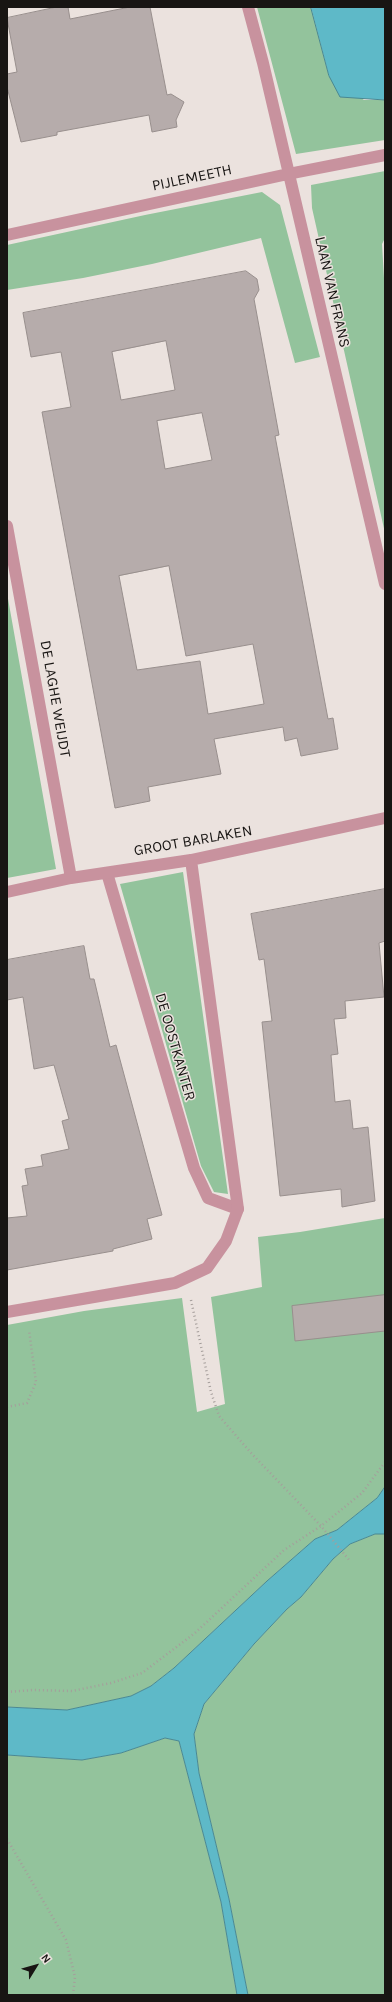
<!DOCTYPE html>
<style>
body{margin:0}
#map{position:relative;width:392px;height:2002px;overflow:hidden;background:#ebe2de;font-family:Karla,sans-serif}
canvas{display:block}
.frame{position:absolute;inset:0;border:8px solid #181513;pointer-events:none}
.north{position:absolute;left:16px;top:1946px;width:40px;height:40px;-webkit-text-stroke:3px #ebe2de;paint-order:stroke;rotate:53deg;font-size:11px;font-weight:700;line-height:16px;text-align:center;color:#181513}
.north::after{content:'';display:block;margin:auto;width:14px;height:18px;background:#181513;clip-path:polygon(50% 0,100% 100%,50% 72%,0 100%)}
</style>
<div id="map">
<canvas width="392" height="2002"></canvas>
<div class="frame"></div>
<div class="north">N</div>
</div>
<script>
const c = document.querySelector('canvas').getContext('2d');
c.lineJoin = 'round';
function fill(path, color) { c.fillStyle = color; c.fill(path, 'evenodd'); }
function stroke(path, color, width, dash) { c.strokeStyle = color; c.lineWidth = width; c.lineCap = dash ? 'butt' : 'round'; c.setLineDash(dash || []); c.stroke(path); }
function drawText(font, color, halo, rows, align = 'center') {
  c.font = font + ' Karla,sans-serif'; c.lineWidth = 3; c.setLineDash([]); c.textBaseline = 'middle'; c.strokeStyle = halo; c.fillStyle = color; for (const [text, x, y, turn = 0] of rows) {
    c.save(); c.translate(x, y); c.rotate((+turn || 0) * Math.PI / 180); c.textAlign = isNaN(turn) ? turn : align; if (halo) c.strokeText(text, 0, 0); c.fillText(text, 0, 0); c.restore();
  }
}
fill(new Path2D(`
 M257 7H311L329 76 364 100H385V140L296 154Z
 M385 171V238L382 244 385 295V533L312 208 311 185Z
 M262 192 280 205 320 357 295 363 261 238 152 264 83 278 7 290V245L145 215Z
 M7 593 56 869 7 878Z
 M183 872 228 1194 214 1192 201 1166 120 884Z
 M385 1218V1487L377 1498 337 1530 315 1539 267 1581 174 1668 151 1686 131 1696 67 1710 7 1707V1325L84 1311 182 1298 197 1412 225 1404 211 1297 262 1287 258 1237 300 1232Z
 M375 1534H385V1995H248L229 1899 199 1773 194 1734 204 1704 254 1644 287 1609 301 1597 333 1559 350 1544Z
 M165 1738 179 1741 221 1902 237 1995H7V1755L82 1760 121 1753Z`), '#93c39c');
const water = new Path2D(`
 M311 7H385V100L340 97 329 76Z
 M385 1487V1534H375L350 1544 333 1559 301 1597 287 1609 254 1644 204 1704 194 1734 199 1773 229 1899 248 1995H237L221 1902 179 1741 165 1738 121 1753 82 1760 7 1755V1707L67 1710 131 1696 151 1686 174 1668 267 1581 315 1539 337 1530 377 1498Z`);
fill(water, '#5eb9c8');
stroke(water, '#498892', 1);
const building = new Path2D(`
 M57 7H68L70 19 130 7H150L167 95 171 94 184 102 176 120 177 127 152 132 149 115 57 132V135L21 142 7 87V74L17 72 7 18Z
 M246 271 257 279 259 290 254 299 279 435 275 436 328 719 333 718 338 749 301 756 297 738 285 741 283 727 214 739 221 774 148 787 150 801 115 808 42 412 71 407 61 352 31 357 23 313ZM166 341 175 390 121 400 112 352ZM202 413 212 460 165 469 157 421ZM169 566 186 656 253 644 264 704 208 714 200 661 137 670 119 576Z
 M385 889V941L379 943 384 997 345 1001 346 1018 334 1019 338 1054 331 1055 335 1102 350 1100 353 1129 368 1127 375 1201 342 1207 341 1189 280 1196 262 1022 272 1021 264 959 259 960 251 914Z
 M84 946 90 979H94L110 1047 116 1045 162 1215 147 1219 152 1239 113 1249V1251L7 1270V1218L27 1216 22 1186 28 1185 25 1169 43 1166 41 1155 69 1149 62 1121 69 1119 54 1065 34 1069 23 997 7 1000V960Z
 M385 1295V1331L295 1341 292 1306Z`);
fill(building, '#b6acab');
stroke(building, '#988f8d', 1);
stroke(new Path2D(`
 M191 1300 211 1392 219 1416 252 1454 321 1526 350 1561
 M7 1407 27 1403 36 1382 29 1330
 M7 1692 33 1690 72 1691 111 1683 142 1673 195 1633 284 1550 321 1526 362 1493 385 1462
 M7 1839 66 1940 75 1977 73 1995`), '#a59e9b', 2.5, [1, 3]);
stroke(new Path2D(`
 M107 873 194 1168 208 1198 238 1209`), '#c8929e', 12);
stroke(new Path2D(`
 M248 7 263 63 385 584
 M7 235 288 174 385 155
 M7 526 71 878
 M7 892 71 878 191 860 385 818
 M7 1312 175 1283 207 1268 226 1241 238 1209 191 860`), '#c8929e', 12);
drawText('15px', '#181513', '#ebe2de', [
 ["PIJLEMEETH",192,178,-12],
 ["LAAN VAN FRANS",332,292,77],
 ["DE LAGHE WEIJDT",55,699,80],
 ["GROOT BARLAKEN",193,841,-10],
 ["DE OOSTKANTER",175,1047,74]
]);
</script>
